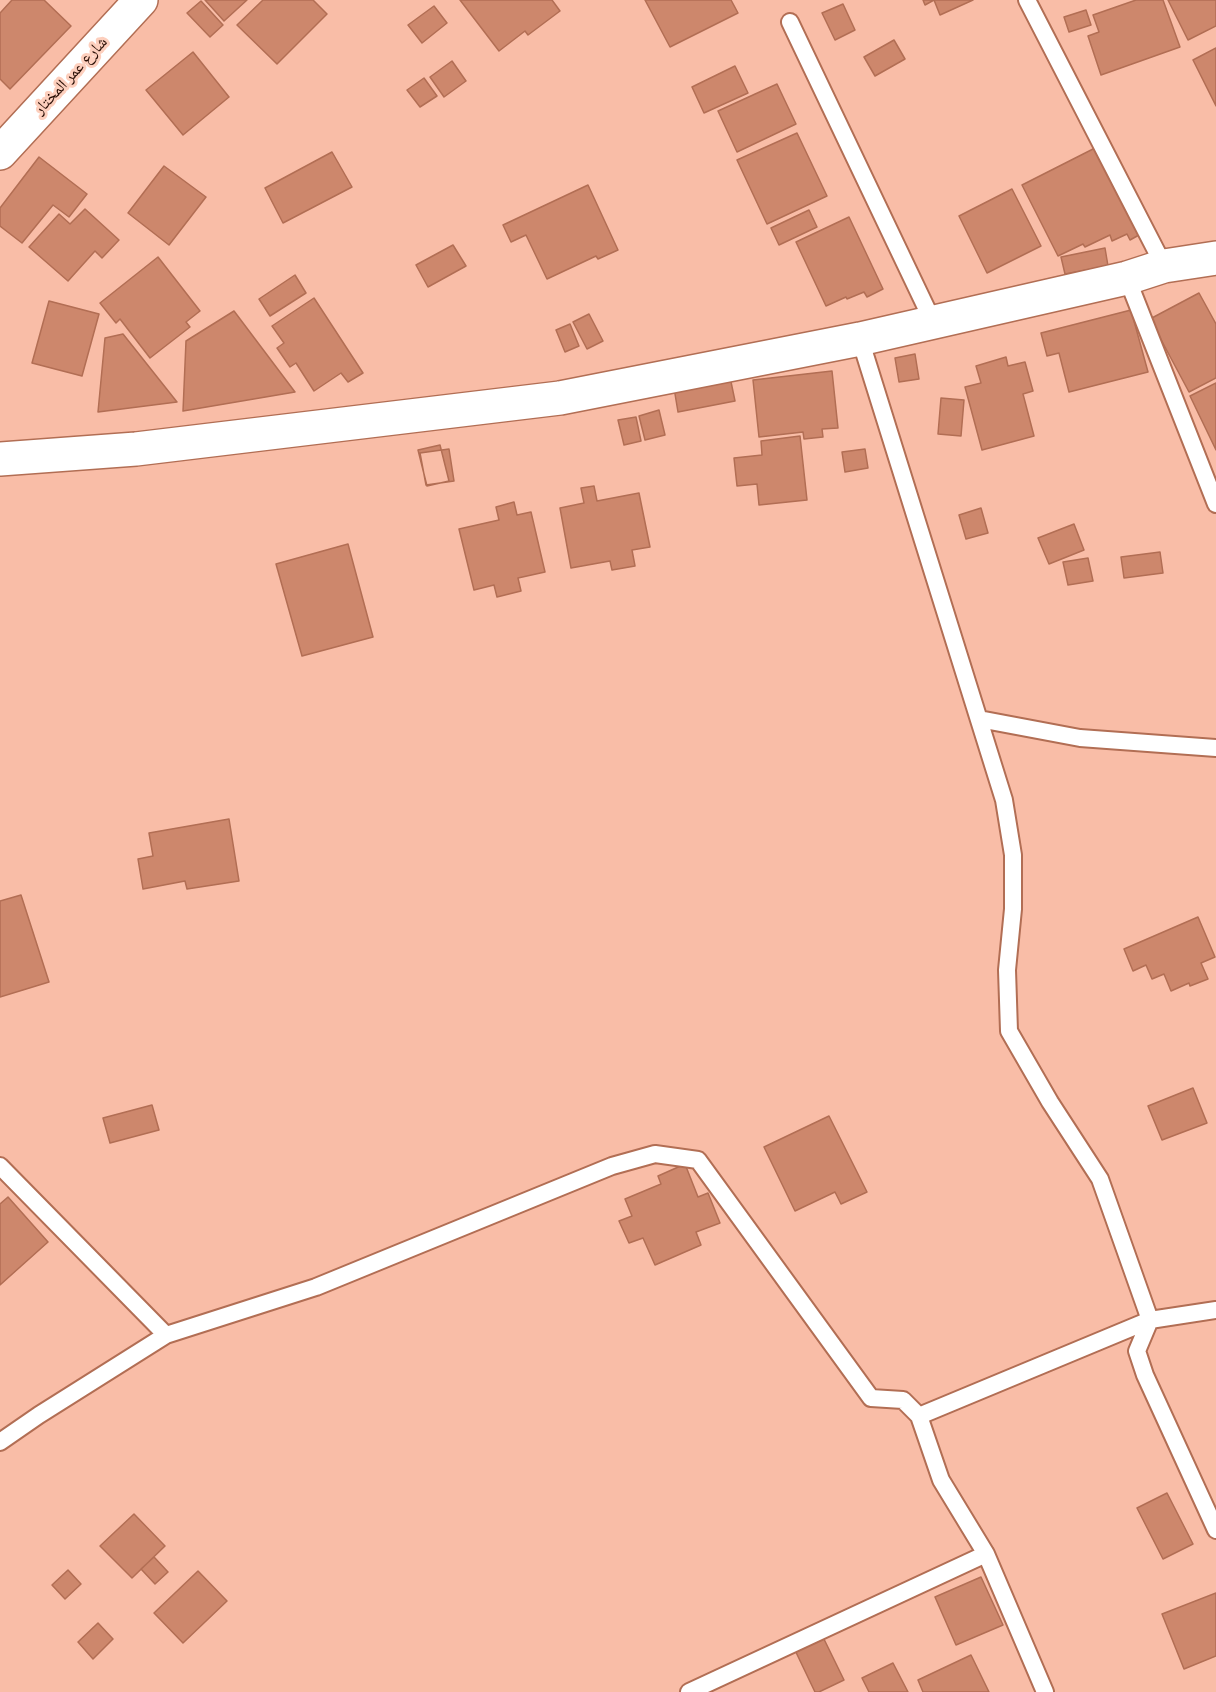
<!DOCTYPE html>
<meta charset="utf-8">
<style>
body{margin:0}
canvas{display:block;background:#f9bda7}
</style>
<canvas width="1216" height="1692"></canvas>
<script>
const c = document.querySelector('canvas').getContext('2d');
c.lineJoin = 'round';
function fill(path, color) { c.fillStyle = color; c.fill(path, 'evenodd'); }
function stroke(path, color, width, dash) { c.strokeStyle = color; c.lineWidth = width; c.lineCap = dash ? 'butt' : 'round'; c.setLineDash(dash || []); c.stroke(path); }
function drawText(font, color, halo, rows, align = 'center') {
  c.font = font + ' "Archivo Narrow","Noto Naskh Arabic",sans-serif'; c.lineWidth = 6; c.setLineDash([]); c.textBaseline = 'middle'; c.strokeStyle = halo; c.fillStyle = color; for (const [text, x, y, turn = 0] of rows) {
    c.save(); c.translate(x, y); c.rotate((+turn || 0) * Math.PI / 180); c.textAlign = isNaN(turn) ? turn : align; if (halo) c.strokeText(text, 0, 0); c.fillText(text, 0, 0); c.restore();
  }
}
const building = new Path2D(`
 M12 0H44L71 26 10 89 0 79V13Z
 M205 0H247L224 21Z
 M263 0H313L327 14 277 64 237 25Z
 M460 0H552L560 11 528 35 525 31 499 51Z
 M645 0H731L738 13 670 47Z
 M923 0H973L940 15 934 0 925 5Z
 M1136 0H1163L1180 47 1101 75 1088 36 1099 32 1093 15Z
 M1168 0H1216V26L1188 40Z
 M201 1 223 25 210 37 187 13Z
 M843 4 855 30 835 40 822 13Z
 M434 6 447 23 422 43 408 25Z
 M1086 10 1091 25 1069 32 1064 17Z
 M894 40 905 59 875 76 864 57Z
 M1216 48V106L1193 60Z
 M193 52 229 97 183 135 146 90Z
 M452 61 466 81 444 97 430 77Z
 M735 66 748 93 704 113 692 87Z
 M424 78 437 96 420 107 407 90Z
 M777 84 796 124 737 152 718 111Z
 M797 133 827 196 767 224 737 160Z
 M1095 148 1139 235 1130 240 1127 234 1112 241 1110 235 1085 247 1083 244 1058 256 1022 185Z
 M332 152 352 187 283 223 265 188Z
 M39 157 87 194 69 217 53 205 22 243 0 226V208Z
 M164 166 206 197 169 245 128 213Z
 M588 185 618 250 598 259 596 256 547 279 526 235 511 242 503 225Z
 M1012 189 1041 246 987 273 959 216Z
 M85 209 119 240 102 258 95 251 68 281 29 247 59 214 70 224Z
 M809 210 817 227 779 245 771 228Z
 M849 217 883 289 867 297 864 292 847 299 846 297 826 306 796 242Z
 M453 245 466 266 428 287 416 265Z
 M1105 248 1108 266 1065 274 1061 257Z
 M158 257 200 311 186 322 190 327 150 358 120 319 116 323 100 303Z
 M295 275 306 293 270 316 259 299Z
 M1199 293 1216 324V378L1189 392 1150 319Z
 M314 298 363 373 348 382 341 373 314 391 296 363 290 367 277 348 284 343 272 326Z
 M49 301 99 314 82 376 32 363Z
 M1131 310 1148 372 1069 392 1059 353 1047 356 1041 333Z
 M234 311 295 392 183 411 186 341Z
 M589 314 603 341 587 349 573 322Z
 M570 324 579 346 565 352 556 330Z
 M123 334 177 402 98 412 105 338Z
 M915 354 919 379 899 382 895 358Z
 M1006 357 1008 366 1025 362 1033 391 1023 394 1034 436 982 450 965 387 981 383 976 366Z
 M832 371 838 428 822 429 823 437 804 439 803 432 759 437 753 380Z
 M730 377 735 401 678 412 674 388Z
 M1216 383V450L1190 396Z
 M941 398 964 400 961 436 938 434Z
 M659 410 665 435 645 440 639 416Z
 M636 417 641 441 624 445 618 420Z
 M800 436 807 500 759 505 757 484 737 486 734 458 762 455 761 441Z
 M440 445 449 481 427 486 418 450Z
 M449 449 454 481 426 485 420 453Z
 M865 449 868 468 845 472 842 452Z
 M594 486 597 501 639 493 650 547 632 550 635 566 612 570 610 561 571 568 560 508 584 503 581 488Z
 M514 502 517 515 531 512 545 572 518 578 521 591 497 597 494 585 474 590 459 529 499 520 496 507Z
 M981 508 988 533 966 539 959 515Z
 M1074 524 1084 550 1049 564 1038 538Z
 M348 544 373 637 302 656 276 564Z
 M1160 552 1163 573 1124 578 1121 557Z
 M1088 558 1093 581 1068 585 1063 562Z
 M229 819 239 881 187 889 185 881 143 889 138 859 153 856 149 833Z
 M21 895 49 982 0 997V901Z
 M1198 917 1215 957 1201 963 1208 979 1190 986 1189 983 1171 991 1164 974 1152 979 1146 965 1133 971 1124 949Z
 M1193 1088 1207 1123 1162 1140 1148 1106Z
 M152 1105 159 1130 110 1143 103 1118Z
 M829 1116 867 1192 841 1204 835 1192 795 1211 764 1147Z
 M685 1164 698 1197 708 1193 720 1223 696 1232 701 1245 655 1265 643 1238 629 1243 619 1221 632 1216 625 1199 661 1184 658 1176Z
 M8 1197 48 1242 0 1285V1204Z
 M1167 1493 1193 1544 1163 1559 1137 1508Z
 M134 1514 165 1546 132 1578 100 1546Z
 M154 1557 168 1572 155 1584 141 1569Z
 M68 1570 81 1584 65 1599 52 1585Z
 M198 1571 227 1601 183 1643 154 1613Z
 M981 1577 1003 1625 956 1645 935 1597Z
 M1216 1593V1656L1184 1669 1162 1614Z
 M98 1623 113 1639 93 1659 78 1642Z
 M821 1633 844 1680 819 1692H815L793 1646Z
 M971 1655 989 1692H923L918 1680Z
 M893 1663 908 1692H869L862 1678Z`);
fill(building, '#cd876c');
stroke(building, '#b26e54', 1.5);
const lane = new Path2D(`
 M1027 0 1164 266
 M790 22 933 322
 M1127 278 1216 504
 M860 339 1004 800 1013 855V909L1007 970 1009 1031 1050 1102 1100 1179 1150 1320 1137 1351 1145 1375 1216 1530
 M979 719 1080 738 1216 748
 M0 1166 166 1335
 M919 1416 941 1480 986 1554 1045 1692
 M0 1442 39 1415 166 1335 316 1287 612 1166 655 1154 698 1160 871 1398 903 1400 919 1416 1150 1320 1216 1310
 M689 1692 986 1554`);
const secondary = new Path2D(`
 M0 153 141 0
 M0 459 136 449 560 398 860 339 1127 278 1164 266 1216 258`);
stroke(lane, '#b26e54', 20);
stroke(secondary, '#b26e54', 36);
stroke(lane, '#fff', 16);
stroke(secondary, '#fff', 33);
drawText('16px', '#270d04', '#fdcfbd', [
 ["شارع عمر المختار",71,76,-47]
]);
</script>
